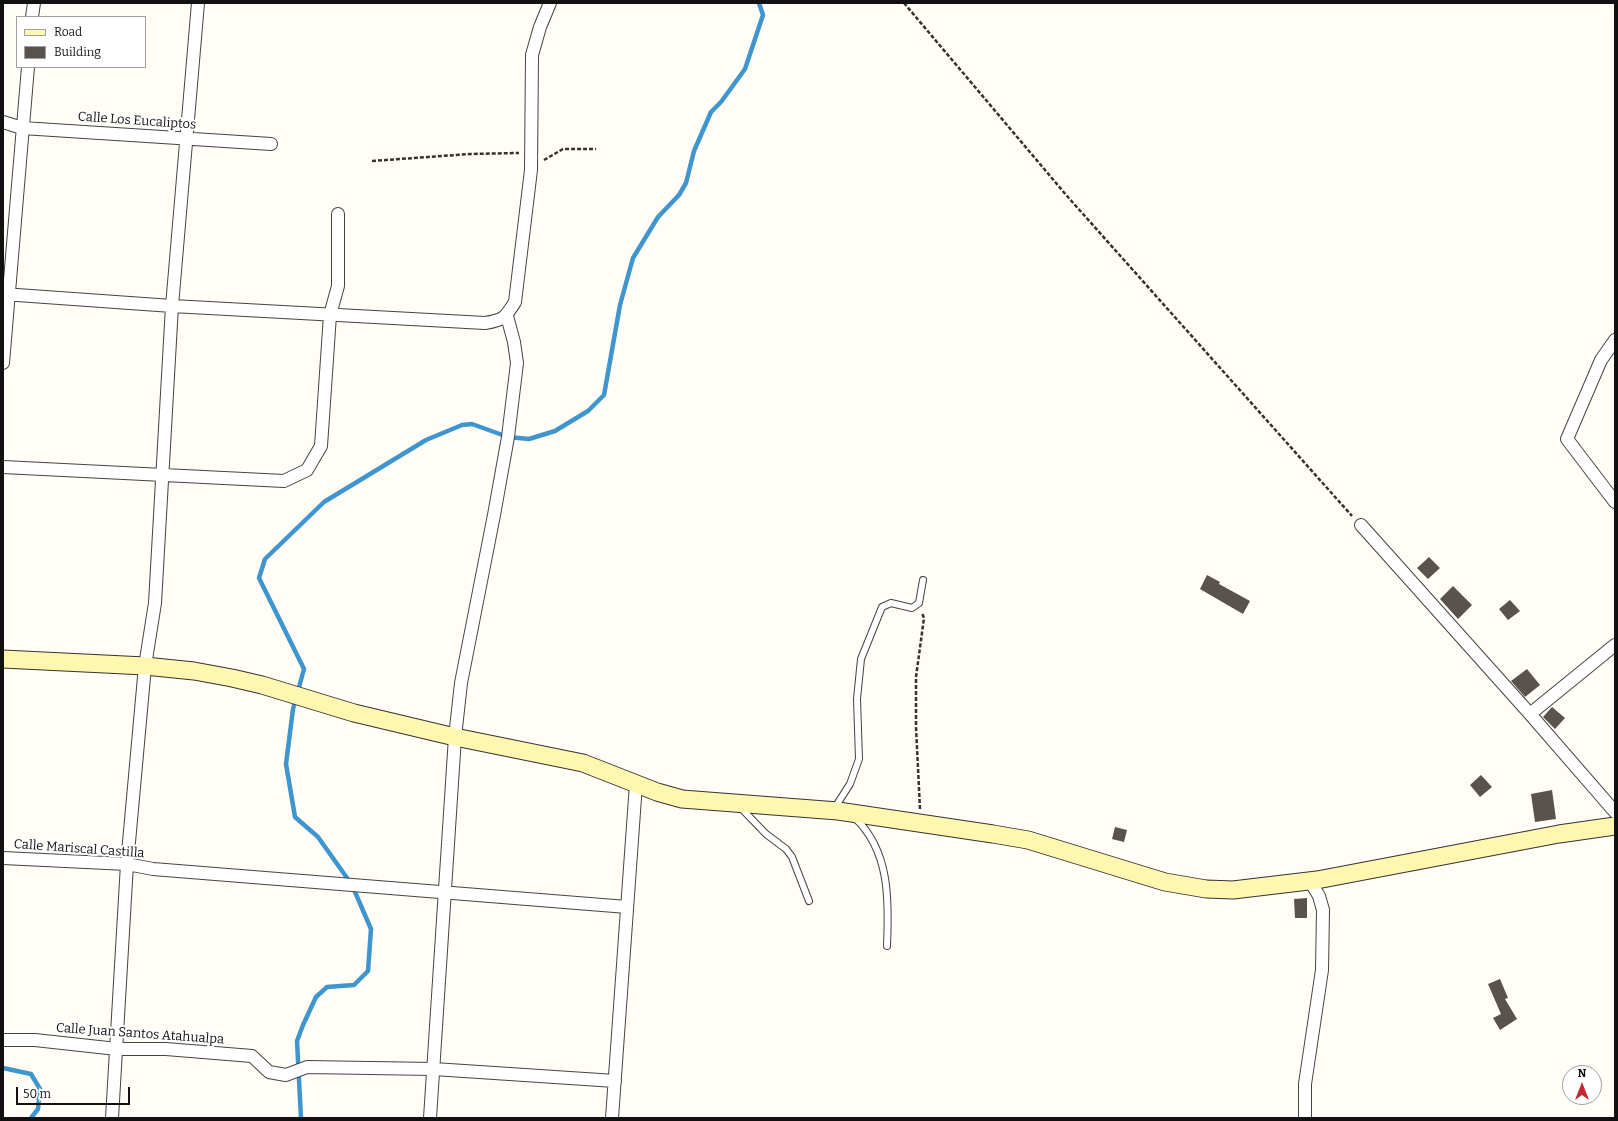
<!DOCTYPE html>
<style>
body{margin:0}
#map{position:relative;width:1618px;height:1121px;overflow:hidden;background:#fffdf5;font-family:Bitter,serif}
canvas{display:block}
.frame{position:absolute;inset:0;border:4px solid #111;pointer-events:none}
.legend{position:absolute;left:16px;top:16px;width:130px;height:52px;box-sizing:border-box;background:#fff;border:1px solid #a0a0a0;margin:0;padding:5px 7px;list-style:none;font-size:12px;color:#111}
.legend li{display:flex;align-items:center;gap:8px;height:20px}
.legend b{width:20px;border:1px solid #a0a0a0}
.north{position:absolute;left:1562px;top:1065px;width:40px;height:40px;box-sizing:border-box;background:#fff;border:1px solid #a0a0a0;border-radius:50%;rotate:0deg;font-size:11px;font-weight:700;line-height:16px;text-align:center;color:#111}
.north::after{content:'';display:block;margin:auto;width:14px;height:18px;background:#c4262e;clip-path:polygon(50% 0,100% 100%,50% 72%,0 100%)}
.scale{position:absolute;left:16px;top:1087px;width:114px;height:18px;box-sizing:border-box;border:2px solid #111;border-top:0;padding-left:5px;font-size:12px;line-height:14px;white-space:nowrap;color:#111;-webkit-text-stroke:3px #fff;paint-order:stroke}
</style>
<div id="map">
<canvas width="1618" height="1121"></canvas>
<div class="frame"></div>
<ul class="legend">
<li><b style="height:5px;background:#fff6b0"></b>Road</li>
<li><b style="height:11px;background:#5a524d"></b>Building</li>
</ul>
<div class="north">N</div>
<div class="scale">50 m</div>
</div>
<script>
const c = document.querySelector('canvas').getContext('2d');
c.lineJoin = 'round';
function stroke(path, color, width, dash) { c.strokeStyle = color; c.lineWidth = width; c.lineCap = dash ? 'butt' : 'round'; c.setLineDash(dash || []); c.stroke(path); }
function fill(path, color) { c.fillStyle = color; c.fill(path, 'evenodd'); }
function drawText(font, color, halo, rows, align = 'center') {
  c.font = font + ' Bitter,serif'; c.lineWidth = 4; c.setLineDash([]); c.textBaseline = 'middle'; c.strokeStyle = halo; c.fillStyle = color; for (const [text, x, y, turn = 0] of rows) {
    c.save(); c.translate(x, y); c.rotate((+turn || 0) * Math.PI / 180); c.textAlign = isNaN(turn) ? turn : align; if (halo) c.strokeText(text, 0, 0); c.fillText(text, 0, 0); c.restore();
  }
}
stroke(new Path2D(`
 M3 1068 31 1074 40 1089 38 1109 31 1118
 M301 1118 297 1041 303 1025 316 997 327 987 354 985 368 971 371 929 352 885 318 837 295 817 286 764 293 709 304 669 259 578 265 559 324 502 426 440 462 425 472 424 508 437 529 439 555 431 588 411 604 395 620 305 633 258 658 217 679 195 686 183 694 151 711 112 721 102 745 69 763 15 759 3`), '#3f96cf', 4.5);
fill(new Path2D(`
 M1429 557 1440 568 1428 579 1417 568Z
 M1207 575 1220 582 1219 584 1250 601 1243 614 1200 589Z
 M1453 586 1472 605 1458 619 1440 599Z
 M1510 600 1520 611 1508 620 1499 609Z
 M1527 669 1540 685 1525 697 1511 681Z
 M1552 707 1565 718 1555 729 1543 717Z
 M1481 775 1492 787 1480 797 1470 785Z
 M1552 790 1556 819 1535 822 1531 794Z
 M1115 827 1127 830 1124 842 1112 839Z
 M1307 898V918H1295L1294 899Z
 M1500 979 1508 998 1505 999 1517 1019 1500 1030 1493 1018 1501 1014 1488 984Z`), '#5a524d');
const lane = new Path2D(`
 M740 807 766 834 786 849 792 857 809 901
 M834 809 850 784 859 759 857 699 861 659 882 607 891 603 912 608 919 603 923 580
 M855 818C890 851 889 901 887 946`);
const street = new Path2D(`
 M32 17 34 3
 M3 122 22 128 271 144
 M3 294 172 306 485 323C504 320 505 318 515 302L531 170 532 55 540 27 550 3
 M1615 340 1601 360 1567 439 1615 502
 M3 363 28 67
 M3 467 284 481 307 470 321 446 330 315 338 286V214
 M1361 525 1530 714 1615 812
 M1530 714 1615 645
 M3 858 127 864 153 869 627 907
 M3 1040H35L117 1049H166L252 1056 269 1072 286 1075 307 1067 434 1069 615 1081
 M112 1118 127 864 145 666 155 603 172 306 198 3
 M430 1118 455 737 461 683 494 515 508 437 517 363 514 342 507 316
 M612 1118 636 784
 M1305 1118V1084L1322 970 1323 910 1319 896 1310 881`);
const secondary = new Path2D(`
 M3 659 145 666 194 671 232 678 262 685 354 713 455 737 583 763 657 792 682 799 838 811 993 834 1028 840 1165 882 1206 889 1233 890 1317 880 1559 834 1615 826`);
stroke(lane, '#444', 8);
stroke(street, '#444', 14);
stroke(secondary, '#333', 19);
stroke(new Path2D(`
 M904 3 1067 196 1352 516
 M544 160 563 149H596
 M372 161 470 154 519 153
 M920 809 916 727V677L924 618 922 613`), '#333', 2.5, [4, 2]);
stroke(lane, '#fff', 6);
stroke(street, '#fff', 12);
stroke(secondary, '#fff6b0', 17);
drawText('13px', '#111', '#fff', [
 ["Calle Los Eucaliptos",137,121,4],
 ["Calle Mariscal Castilla",79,849,4],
 ["Calle Juan Santos Atahualpa",140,1034,4]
]);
</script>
